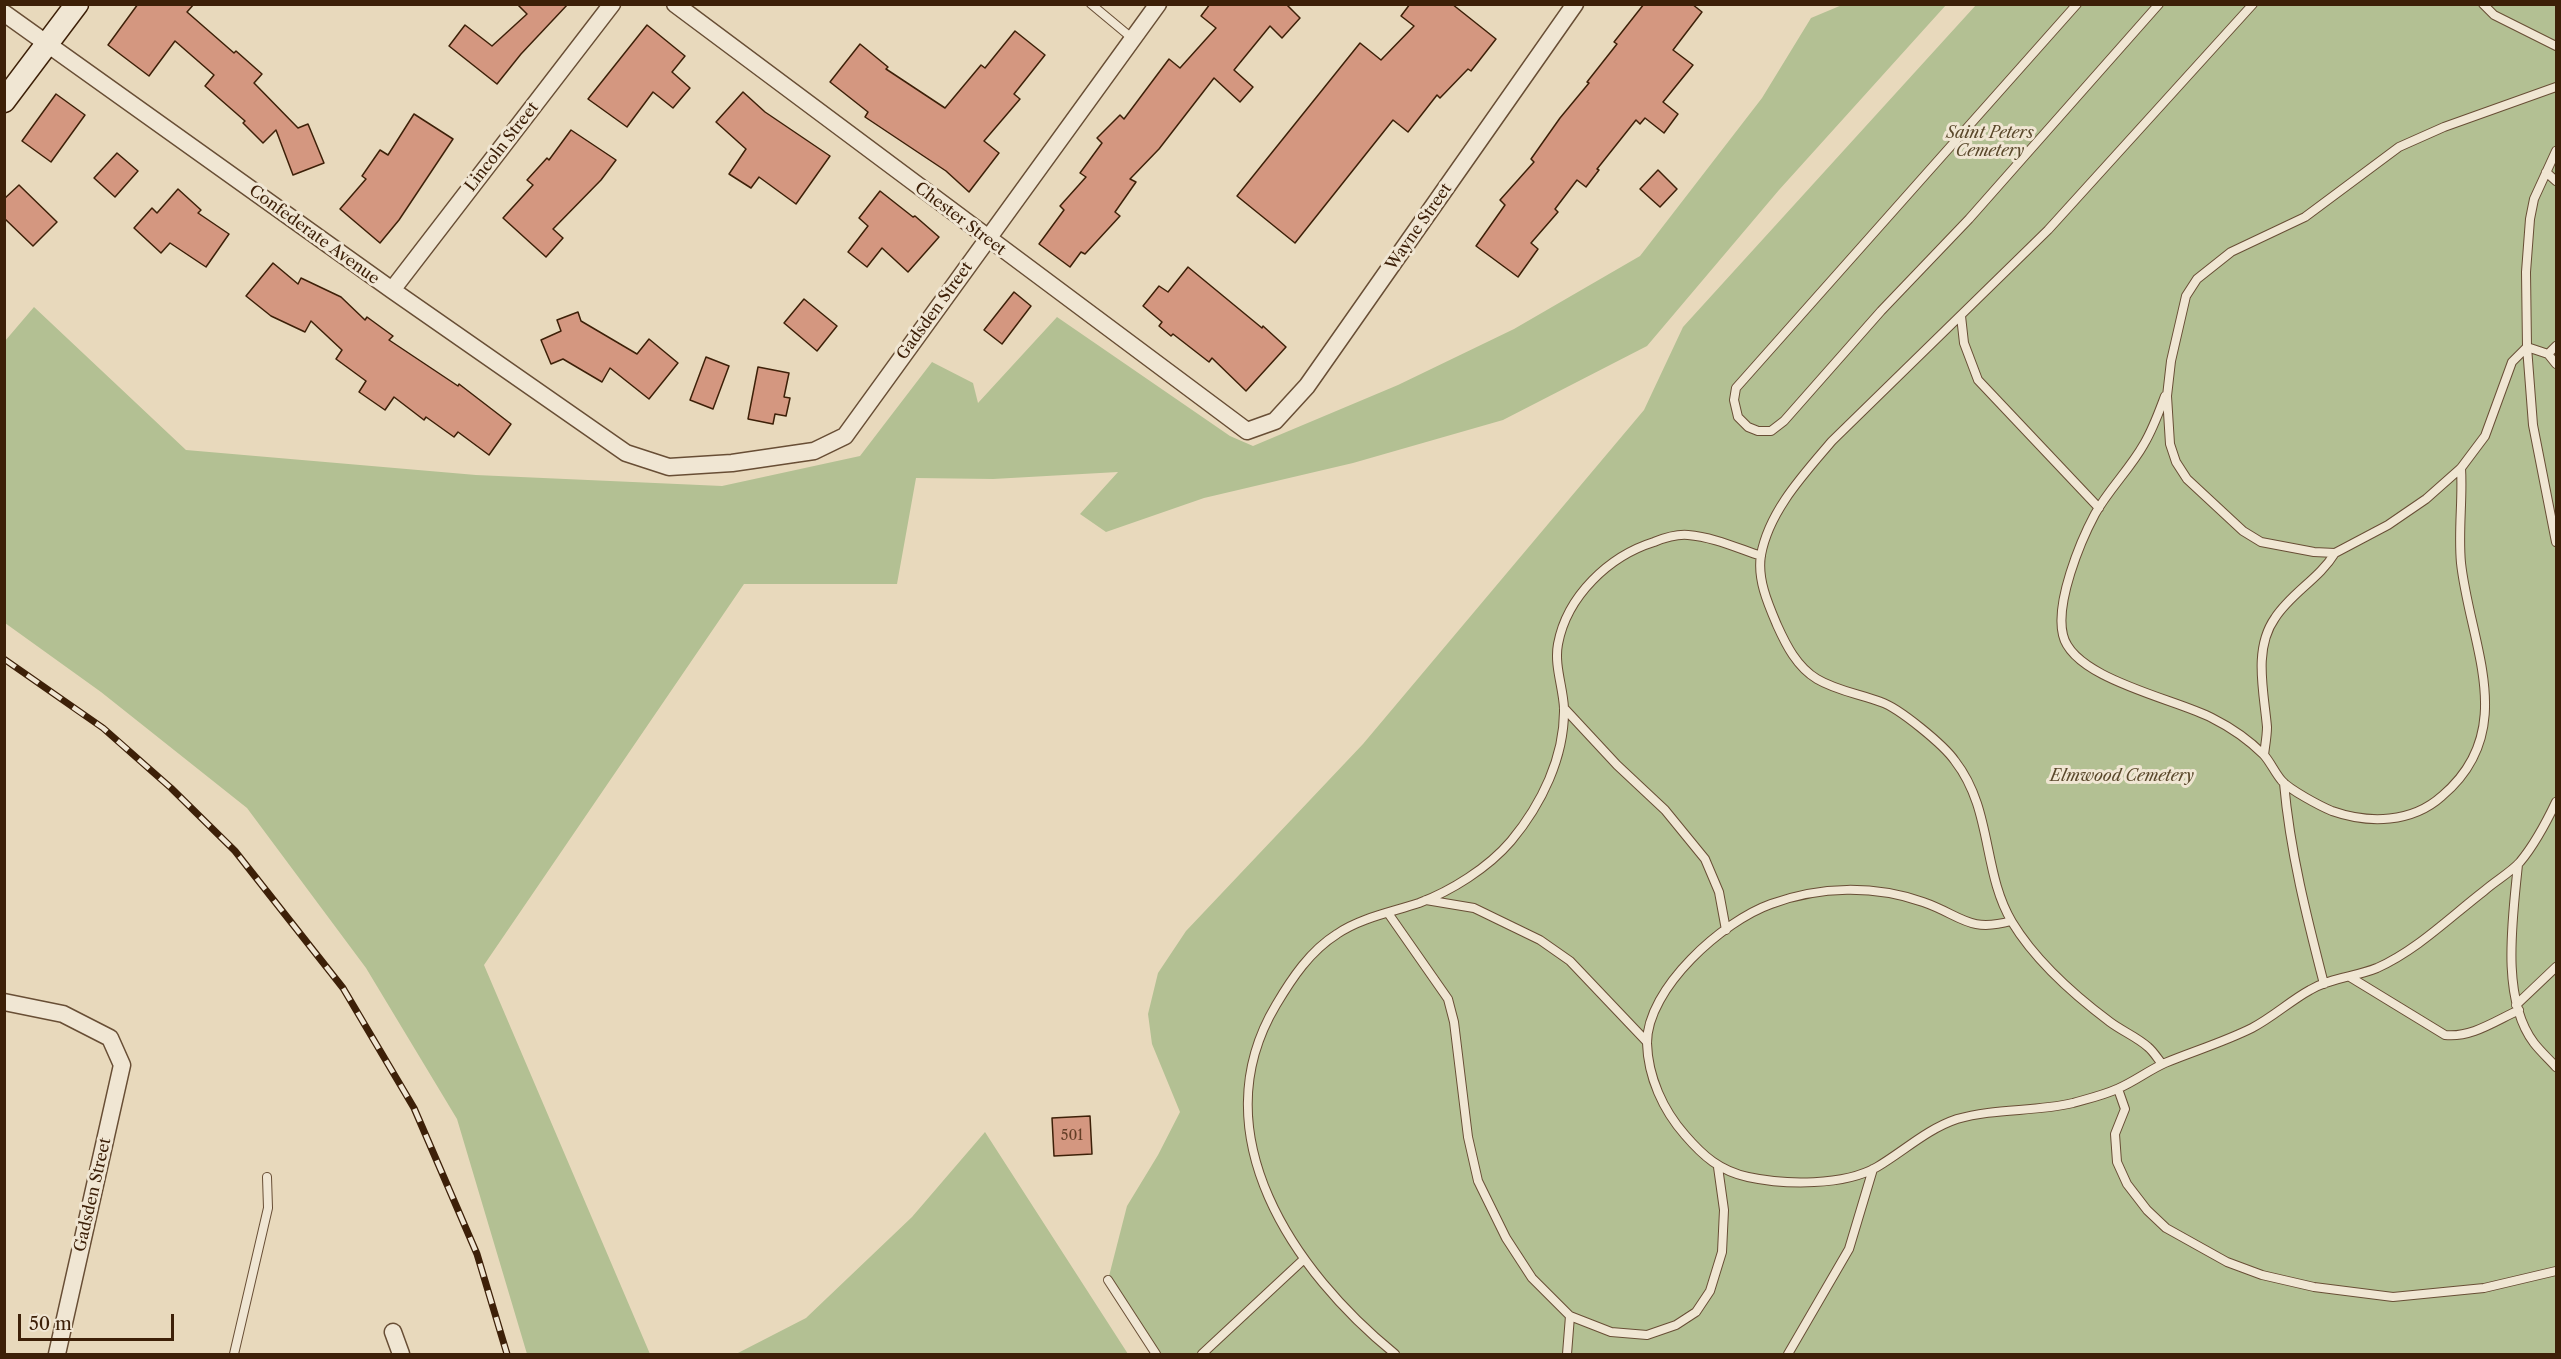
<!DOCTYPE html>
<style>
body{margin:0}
#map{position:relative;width:2561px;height:1359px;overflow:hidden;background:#e8d9bc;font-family:"Libre Caslon Text",serif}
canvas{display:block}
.frame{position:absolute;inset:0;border:6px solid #3d2008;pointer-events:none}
.scale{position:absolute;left:18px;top:1314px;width:156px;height:27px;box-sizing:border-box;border:3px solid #3d2008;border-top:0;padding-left:8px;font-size:18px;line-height:21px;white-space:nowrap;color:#3d2008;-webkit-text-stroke:4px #f0e6d3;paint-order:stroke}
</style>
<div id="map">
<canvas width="2561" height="1359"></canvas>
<div class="frame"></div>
<div class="scale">50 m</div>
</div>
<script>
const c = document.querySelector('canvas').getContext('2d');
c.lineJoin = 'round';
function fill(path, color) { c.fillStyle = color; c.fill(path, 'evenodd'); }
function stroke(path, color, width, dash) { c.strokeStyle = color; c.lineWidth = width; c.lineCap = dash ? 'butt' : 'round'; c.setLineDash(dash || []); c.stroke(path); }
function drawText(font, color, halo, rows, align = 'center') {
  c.font = font + ' "Libre Caslon Text",serif'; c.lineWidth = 6; c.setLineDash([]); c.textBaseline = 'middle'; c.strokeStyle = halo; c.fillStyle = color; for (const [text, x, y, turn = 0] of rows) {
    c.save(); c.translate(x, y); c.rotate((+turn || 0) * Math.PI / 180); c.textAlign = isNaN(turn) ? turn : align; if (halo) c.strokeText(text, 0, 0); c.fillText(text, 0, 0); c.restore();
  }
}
fill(new Path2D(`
 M1842 5H1946L1779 190 1647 346 1503 420 1353 463 1204 498 1106 532 1080 514 1118 472 993 479 916 478 897 584H744L484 965 650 1354H527L457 1119 366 968 247 808 101 692 5 623V341L34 307 186 450 476 475 722 486 860 456 932 362 973 383 978 403 1057 317 1230 436 1253 446 1398 385 1514 329 1640 256 1762 98 1811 18Z
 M1976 5H2556V1354H1156L1108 1280 1127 1206 1158 1155 1180 1112 1152 1044 1148 1014 1158 973 1186 931 1363 744 1644 410 1683 327Z
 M985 1132 1128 1354H736L806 1318 912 1217Z`), '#b3c093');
const building = new Path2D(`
 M138 4H194L187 12 234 53 236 51 262 74 254 83 298 128 308 124 324 163 293 175 276 130 263 143 243 123 245 121 205 86 214 75 175 41 149 76 108 45Z
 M517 4H568L521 54 497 84 449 46 465 25 492 46 527 14Z
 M1210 4H1286L1300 18 1282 38 1270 26 1234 70 1253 87 1240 102 1214 78 1159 149 1130 179 1136 182 1115 212 1120 216 1085 254 1081 252 1070 267 1039 244 1064 210 1060 206 1086 177 1080 173 1102 143 1097 138 1120 115 1124 119 1169 59 1180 68 1216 28 1201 16Z
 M1410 4H1452L1496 39 1471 71 1468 69 1440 98 1437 95 1408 132 1393 120 1295 243 1237 196 1360 43 1381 60 1414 26 1401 16Z
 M1644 4H1692L1702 12 1673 50 1693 65 1663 102 1678 114 1664 133 1645 118 1640 124 1636 120 1597 169 1599 170 1586 187 1577 180 1555 209 1558 212 1531 243 1538 249 1518 277 1476 246 1505 205 1500 200 1534 162 1531 159 1560 118 1589 83 1587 82 1617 44 1614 42Z
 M647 25 685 56 672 72 690 88 673 108 653 92 627 127 588 99Z
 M1015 31 1045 55 1014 94 1020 99 984 141 999 153 969 192 946 171 865 117 868 112 830 82 860 44 888 67 886 69 945 108 981 65 985 68Z
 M743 92 765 112 830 156 796 204 759 177 751 188 729 174 746 149 716 122Z
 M56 94 85 115 51 162 22 141Z
 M414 114 453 139 399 220 380 243 340 209 366 179 362 176 380 150 388 155Z
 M571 130 616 160 601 180 553 229 563 238 546 257 503 218 533 185 527 180 547 158 549 160Z
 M117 153 138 171 115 197 94 178Z
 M1658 170 1677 189 1660 207 1640 189Z
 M19 185 57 222 33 246 4 218V199Z
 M178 189 201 210 198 213 229 234 206 267 170 243 161 253 134 228 152 208 157 213Z
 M880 191 913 217 915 216 939 237 908 272 882 248 867 267 848 252 868 226 859 218Z
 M273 263 298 284 301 278 341 297 365 320 367 317 393 336 389 340 458 386 459 384 511 424 489 455 458 432 454 437 426 417 424 420 394 397 385 410 359 392 366 381 336 359 342 350 311 321 305 332 271 316 246 296Z
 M1188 267 1262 328 1263 326 1286 347 1246 391 1212 358 1209 362 1173 334 1171 336 1159 326 1162 322 1143 306 1159 286 1168 292Z
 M1014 292 1031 306 1002 344 984 330Z
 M804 299 837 326 817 351 784 323Z
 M578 312 581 321 637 354 649 339 678 363 649 399 610 368 602 382 563 359 551 364 541 340 561 331 557 320Z
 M706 357 729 366 713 409 690 400Z
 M758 367 789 373 784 397 790 398 786 416 775 414 773 424 748 419Z
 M1090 1116 1092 1154 1054 1156 1052 1118Z`);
fill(building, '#d49780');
stroke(building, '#3d2008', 1.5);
const lane = new Path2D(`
 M1091 4 1133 39
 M2077 4 1736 388 1734 400 1738 417 1748 427 1758 431H1771L1784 421 1881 311 1969 219 2159 4
 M2483 4 2494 15 2556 46
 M2556 87 2444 127 2399 147 2305 217 2231 252 2197 279 2186 296 2171 361 2167 396 2170 444 2176 462 2187 479 2243 531 2261 542 2314 552 2335 553 2388 525 2426 499 2461 468 2485 436 2512 362 2527 347 2548 354 2556 364
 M2556 151 2534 199 2530 219 2526 272 2527 347 2533 425 2556 542
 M2546 172 2556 181
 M1961 316 1964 343 1978 380 2099 508
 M2548 354 2556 346
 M2165 396C2159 412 2153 429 2144 444 2130 469 2109 489 2095 514 2080 542 2055 603 2063 635 2073 679 2176 699 2212 718 2230 727 2250 741 2264 755 2271 763 2275 773 2282 781 2290 790 2320 806 2332 811 2369 824 2412 823 2442 796 2520 730 2470 645 2461 563 2458 531 2463 499 2461 468
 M1564 708 1617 765 1665 810 1705 859 1719 892 1726 930
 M2264 755C2265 746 2267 736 2267 727 2264 692 2253 649 2275 618 2291 593 2319 579 2335 553
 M2284 783C2290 852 2307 918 2324 984
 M2518 864C2513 917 2500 998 2534 1043 2541 1052 2549 1059 2556 1067
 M1426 900 1474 908 1540 940 1570 961 1647 1042
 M1388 913 1448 999 1454 1022 1468 1137 1478 1181 1506 1238 1532 1278 1570 1316 1611 1332 1647 1335 1676 1325 1696 1312 1710 1291 1722 1252 1724 1210 1718 1167
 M2011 921C1968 933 1961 915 1923 902 1874 885 1820 886 1771 904 1723 921 1647 988 1647 1043 1648 1077 1663 1110 1685 1135 1703 1156 1720 1171 1748 1177 1785 1185 1844 1186 1877 1167 1904 1151 1927 1129 1957 1119 1995 1108 2035 1112 2073 1103 2087 1099 2104 1095 2117 1089 2134 1082 2149 1070 2165 1063 2194 1051 2224 1042 2252 1028 2273 1017 2290 1001 2310 990 2330 978 2355 977 2377 968 2417 950 2449 918 2484 891 2495 881 2510 873 2520 862 2535 844 2546 823 2556 802
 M2350 977 2445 1035C2471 1038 2495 1021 2519 1010
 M2516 1005 2556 967
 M2162 1064C2158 1059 2153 1051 2148 1047 2137 1037 2122 1031 2110 1022 2074 995 2035 960 2012 922 1982 872 1993 810 1955 761 1944 745 1899 708 1881 702 1860 694 1837 691 1817 679 1797 667 1786 645 1777 625 1768 604 1757 579 1761 555 1769 511 1804 474 1832 441L2048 230 2253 4
 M2118 1089 2125 1109 2115 1134 2117 1162 2127 1184 2147 1210 2166 1228 2227 1262 2262 1275 2314 1287 2393 1297 2484 1288 2556 1271
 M1108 1280 1156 1354
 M234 1354 268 1208 267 1177
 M1202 1354 1303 1260
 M1395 1354C1294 1272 1199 1134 1276 1005 1292 978 1310 951 1337 934 1360 918 1392 912 1419 903 1451 891 1488 868 1511 841 1541 805 1565 757 1564 708 1563 687 1554 665 1558 644 1567 596 1609 556 1654 542 1664 538 1677 534 1688 535 1713 537 1737 548 1761 556
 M1567 1354 1570 1316
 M1788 1354 1849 1249 1873 1169`);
const street = new Path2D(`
 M675 4 1247 431 1275 421 1307 386 1575 4
 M4 13 392 290 626 453 669 467 732 463 814 451 845 436 1158 4
 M392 290 612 4
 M4 1002 63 1014 110 1038 122 1065 57 1354
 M393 1332 401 1354`);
const secondary = new Path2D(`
 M4 101 77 4`);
stroke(lane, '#684e35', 10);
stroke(street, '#684e35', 19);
stroke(secondary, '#3d2008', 25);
stroke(lane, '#f0e6d3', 8);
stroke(street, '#f0e6d3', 16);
stroke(secondary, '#f0e6d3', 22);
const rail = new Path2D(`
 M4 659 103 728 171 788 235 851 343 988 414 1108 477 1254 507 1354`);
stroke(rail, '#3d2008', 7);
stroke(rail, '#f0e6d3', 4.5, [14]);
drawText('14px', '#633e26', null, [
 ["501",1072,1136]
]);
drawText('italic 16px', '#5a482b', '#f0e6d3', [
 ["Saint Peters",1990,133],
 ["Cemetery",1990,151],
 ["Elmwood Cemetery",2122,776]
]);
drawText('16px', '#3d2008', '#f0e6d3', [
 ["Lincoln Street",502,147,-52],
 ["Chester Street",960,219,37],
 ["Wayne Street",1419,227,-55],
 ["Confederate Avenue",314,235,36],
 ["Gadsden Street",935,311,-54],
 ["Gadsden Street",93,1195,-77]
]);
</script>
